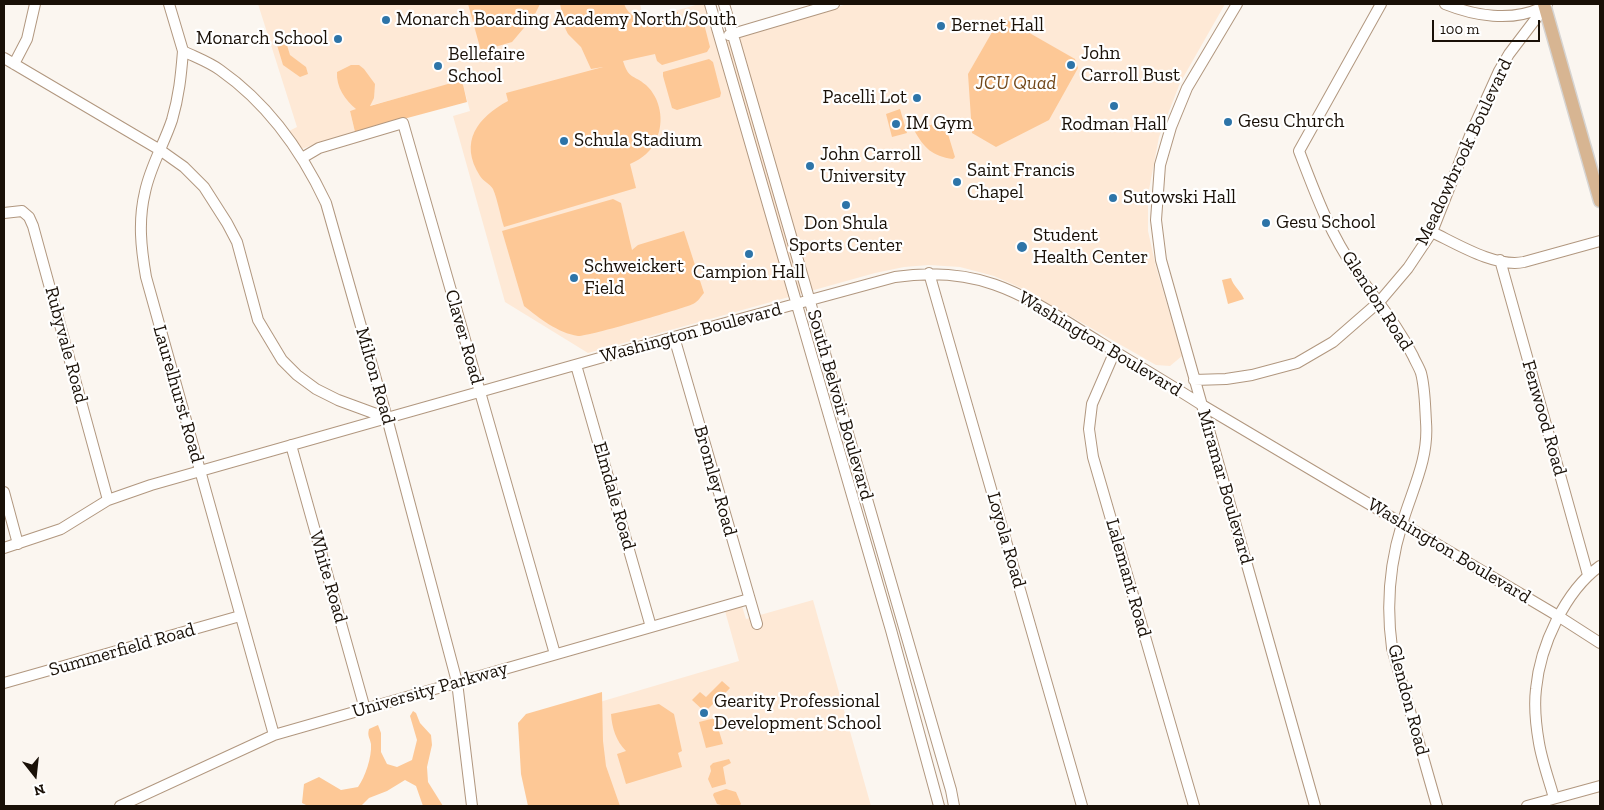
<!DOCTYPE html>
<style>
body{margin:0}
#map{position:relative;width:1604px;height:810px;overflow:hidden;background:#fbf6f0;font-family:"Zilla Slab",serif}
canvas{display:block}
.frame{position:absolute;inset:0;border:5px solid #191007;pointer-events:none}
.north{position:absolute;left:10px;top:750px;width:50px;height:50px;-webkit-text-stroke:4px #fff;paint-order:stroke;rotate:164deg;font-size:14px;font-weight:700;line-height:20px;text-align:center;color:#191007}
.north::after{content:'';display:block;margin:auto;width:18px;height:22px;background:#191007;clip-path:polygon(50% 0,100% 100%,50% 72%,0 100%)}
.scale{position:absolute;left:1432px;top:20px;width:108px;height:22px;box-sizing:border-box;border:2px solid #191007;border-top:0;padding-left:6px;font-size:15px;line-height:18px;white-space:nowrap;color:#191007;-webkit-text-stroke:4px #fff;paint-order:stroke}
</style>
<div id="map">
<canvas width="1604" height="810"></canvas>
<div class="frame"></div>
<div class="north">N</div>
<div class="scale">100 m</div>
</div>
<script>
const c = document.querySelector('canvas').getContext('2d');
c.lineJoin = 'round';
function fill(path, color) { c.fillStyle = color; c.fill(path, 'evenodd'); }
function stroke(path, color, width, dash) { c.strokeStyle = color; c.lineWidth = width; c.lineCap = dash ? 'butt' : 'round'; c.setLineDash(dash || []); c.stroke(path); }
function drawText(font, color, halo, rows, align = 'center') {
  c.font = font + ' "Zilla Slab",serif'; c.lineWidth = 4.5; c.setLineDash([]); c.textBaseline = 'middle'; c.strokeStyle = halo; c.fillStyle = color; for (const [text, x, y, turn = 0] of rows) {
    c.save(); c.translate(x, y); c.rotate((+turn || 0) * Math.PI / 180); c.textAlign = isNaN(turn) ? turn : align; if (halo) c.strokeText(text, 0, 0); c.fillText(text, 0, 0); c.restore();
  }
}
fill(new Path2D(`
 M258 4H640L644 20 699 4H704L716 44 847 4H1225L1180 83 1159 137 1148 195V231L1156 267 1182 356 1170 366 1156 365 1021 288 994 276 960 267 929 265 904 267 875 273 588 353 505 302 453 116 470 111 462 81 350 111 355 132 315 144 302 149 289 131 297 127Z
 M813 600 871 806H537L525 724 739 661 725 611 742 606 746 619Z`), '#fee9d6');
fill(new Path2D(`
 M468 4H540L534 16 512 42 481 51Z
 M560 4H624C634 28 659 17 678 12V19L697 13 702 16 710 47 707 52 662 65 657 61 655 54 623 61C629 80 633 74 646 85 661 99 664 121 657 138 651 152 643 158 630 164L636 188 504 227C500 215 498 201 493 189 490 184 483 181 480 176 458 142 478 117 508 101L506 93 603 67 591 69 581 47 568 34 565 28Z
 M1005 19 1075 59 1078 68 1049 120 996 147 972 133 968 74 999 20Z
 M286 42 290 55 306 67 308 74 300 77 283 65 277 45Z
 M709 59 713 62 721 93 720 97 677 110 672 108 663 76V72Z
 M351 65H359L364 69 375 84 374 98 370 106 462 80 467 102 355 132 350 111 356 109C345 100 336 87 337 72Z
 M900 109 907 133 892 137 886 114Z
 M944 121 955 157 953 159C932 156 924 148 914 130Z
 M613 199 621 203 632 250 638 245 684 231 704 293C701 296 698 302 693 304 682 309 586 337 578 336 558 333 539 318 524 306L502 231Z
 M1231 278C1233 286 1241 291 1244 299L1228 304 1222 280Z
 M722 681 730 688 715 704H713L705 712 692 700 700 692 706 697Z
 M602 692 603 741 606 766 620 806H528L521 774 518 723 526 714Z
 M659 704 674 714 682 751 678 753 682 767 626 784 617 754 626 751C616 741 612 728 611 714Z
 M413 711 416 713 420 723 431 735 432 745 427 767 428 782 443 806H423L416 786 405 780 387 791 369 798 361 806H308L302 803 304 784 319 777 341 790 358 787C365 777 372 757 371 744 370 738 367 736 369 729L378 725 381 733V752L387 764 397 767 412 760 417 740 410 716Z
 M715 718 723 744 706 748 699 722Z
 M729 759 731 763 723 767 726 784 712 788 708 779 711 771 710 766 713 763Z
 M726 789 736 792 741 804 739 806H725L717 804 713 795 714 793Z`), '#fdc896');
const minor = new Path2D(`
 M169 4 183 51C195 57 209 62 220 70 267 103 302 152 326 203L387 418 457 682 472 806
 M710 4 891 630 939 806
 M724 4 951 790 954 806
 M1237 4 1187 88 1171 127 1160 165 1156 220 1161 260 1315 806
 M1381 4 1299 151C1315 193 1330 234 1356 271 1376 301 1396 322 1413 356 1415 361 1419 367 1421 373 1425 388 1425 406 1426 422 1429 459 1412 490 1402 524 1389 566 1386 605 1392 648L1437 806
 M1445 4C1475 16 1511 22 1541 8
 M729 35 834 4
 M183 51C181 76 179 96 172 120 164 144 150 167 145 192 138 221 141 248 146 277L274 735
 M4 58 160 150 184 167 204 187 227 223 237 242 258 320 282 360 297 375 316 389 338 400 387 418 674 337 895 277C984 264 1026 297 1098 341 1133 363 1168 383 1202 405L1558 616 1600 643
 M14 64 27 39 35 4
 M302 158 319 148 403 123 555 654
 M4 213 22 211 29 217 33 226 108 500
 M1432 232C1457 244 1496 268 1524 262L1600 241
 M1500 260 1588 575
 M929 273 1082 806
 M674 337 757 624
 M1115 351 1092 404 1089 429 1093 457 1194 806
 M576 365 651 627
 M1194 380 1226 379 1252 375 1297 363 1333 342 1380 301 1408 268 1432 232 1471 133 1499 71 1509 54 1547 4
 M291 445 365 709
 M4 492 18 544
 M4 548 61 529 108 500 151 485 387 418
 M4 683 240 616
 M1554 798C1549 780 1542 761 1539 743 1536 726 1534 706 1536 689 1540 646 1565 591 1600 566
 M120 806 274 735 749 599
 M1527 806 1600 786`);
const major = new Path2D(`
 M1544 4 1600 201`);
stroke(minor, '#b1977f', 12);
stroke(major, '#d6d4d2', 15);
stroke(minor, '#fff', 10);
stroke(major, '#d7b592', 12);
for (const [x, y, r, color] of [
 [386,20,5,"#2d74a8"],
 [941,26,5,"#2d74a8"],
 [338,39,5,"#2d74a8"],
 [1071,65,5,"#2d74a8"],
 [438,66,5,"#2d74a8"],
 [917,98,5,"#2d74a8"],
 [1114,106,5,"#2d74a8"],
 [1228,122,5,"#2d74a8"],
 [896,124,5,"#2d74a8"],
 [564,141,5,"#2d74a8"],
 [810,166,5,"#2d74a8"],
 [957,182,5,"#2d74a8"],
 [1113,198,5,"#2d74a8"],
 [846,205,5,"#2d74a8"],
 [1266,223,5,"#2d74a8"],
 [1022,247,6,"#2d74a8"],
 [749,254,5,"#2d74a8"],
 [574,278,5,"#2d74a8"],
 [704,713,5,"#2d74a8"]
]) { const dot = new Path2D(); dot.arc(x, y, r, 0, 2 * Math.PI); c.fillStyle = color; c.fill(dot); stroke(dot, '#fff', 2); }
drawText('19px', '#191007', '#fff', [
 ["Monarch Boarding Academy North/South",396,20],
 ["Bernet Hall",951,26],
 ["Monarch School",328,39,"right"],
 ["John",1081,54],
 ["Carroll Bust",1081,76],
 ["Bellefaire",448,55],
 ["School",448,77],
 ["Pacelli Lot",907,98,"right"],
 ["Gesu Church",1238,122],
 ["IM Gym",906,124],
 ["Rodman Hall",1114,125,"center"],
 ["Schula Stadium",574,141],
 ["John Carroll",820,155],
 ["University",820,177],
 ["Saint Francis",967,171],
 ["Chapel",967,193],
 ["Sutowski Hall",1123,198],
 ["Gesu School",1276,223],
 ["Don Shula",846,224,"center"],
 ["Sports Center",846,246,"center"],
 ["Student",1033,236],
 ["Health Center",1033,258],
 ["Schweickert",584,267],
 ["Field",584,289],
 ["Campion Hall",749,273,"center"],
 ["Gearity Professional",714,702],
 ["Development School",714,724]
], 'left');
drawText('italic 19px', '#73481a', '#fff', [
 ["JCU Quad",1016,84]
]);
drawText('19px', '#191007', '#fff', [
 ["Meadowbrook Boulevard",1464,152,-65],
 ["Glendon Road",1377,301,57],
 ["Washington Boulevard",691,333,-15],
 ["Claver Road",464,337,74],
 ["Washington Boulevard",1100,344,31],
 ["Rubyvale Road",66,345,75],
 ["Milton Road",375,376,74],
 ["Laurelhurst Road",178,394,74],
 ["South Belvoir Boulevard",840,405,74],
 ["Fenwood Road",1544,418,74],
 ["Bromley Road",715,481,74],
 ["Miramar Boulevard",1225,487,74],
 ["Elmdale Road",614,496,74],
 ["Loyola Road",1006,540,74],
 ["Washington Boulevard",1449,551,31],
 ["White Road",328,577,74],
 ["Lalemant Road",1128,578,74],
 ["Summerfield Road",122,650,-16],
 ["University Parkway",430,690,-16],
 ["Glendon Road",1408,700,75]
]);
</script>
